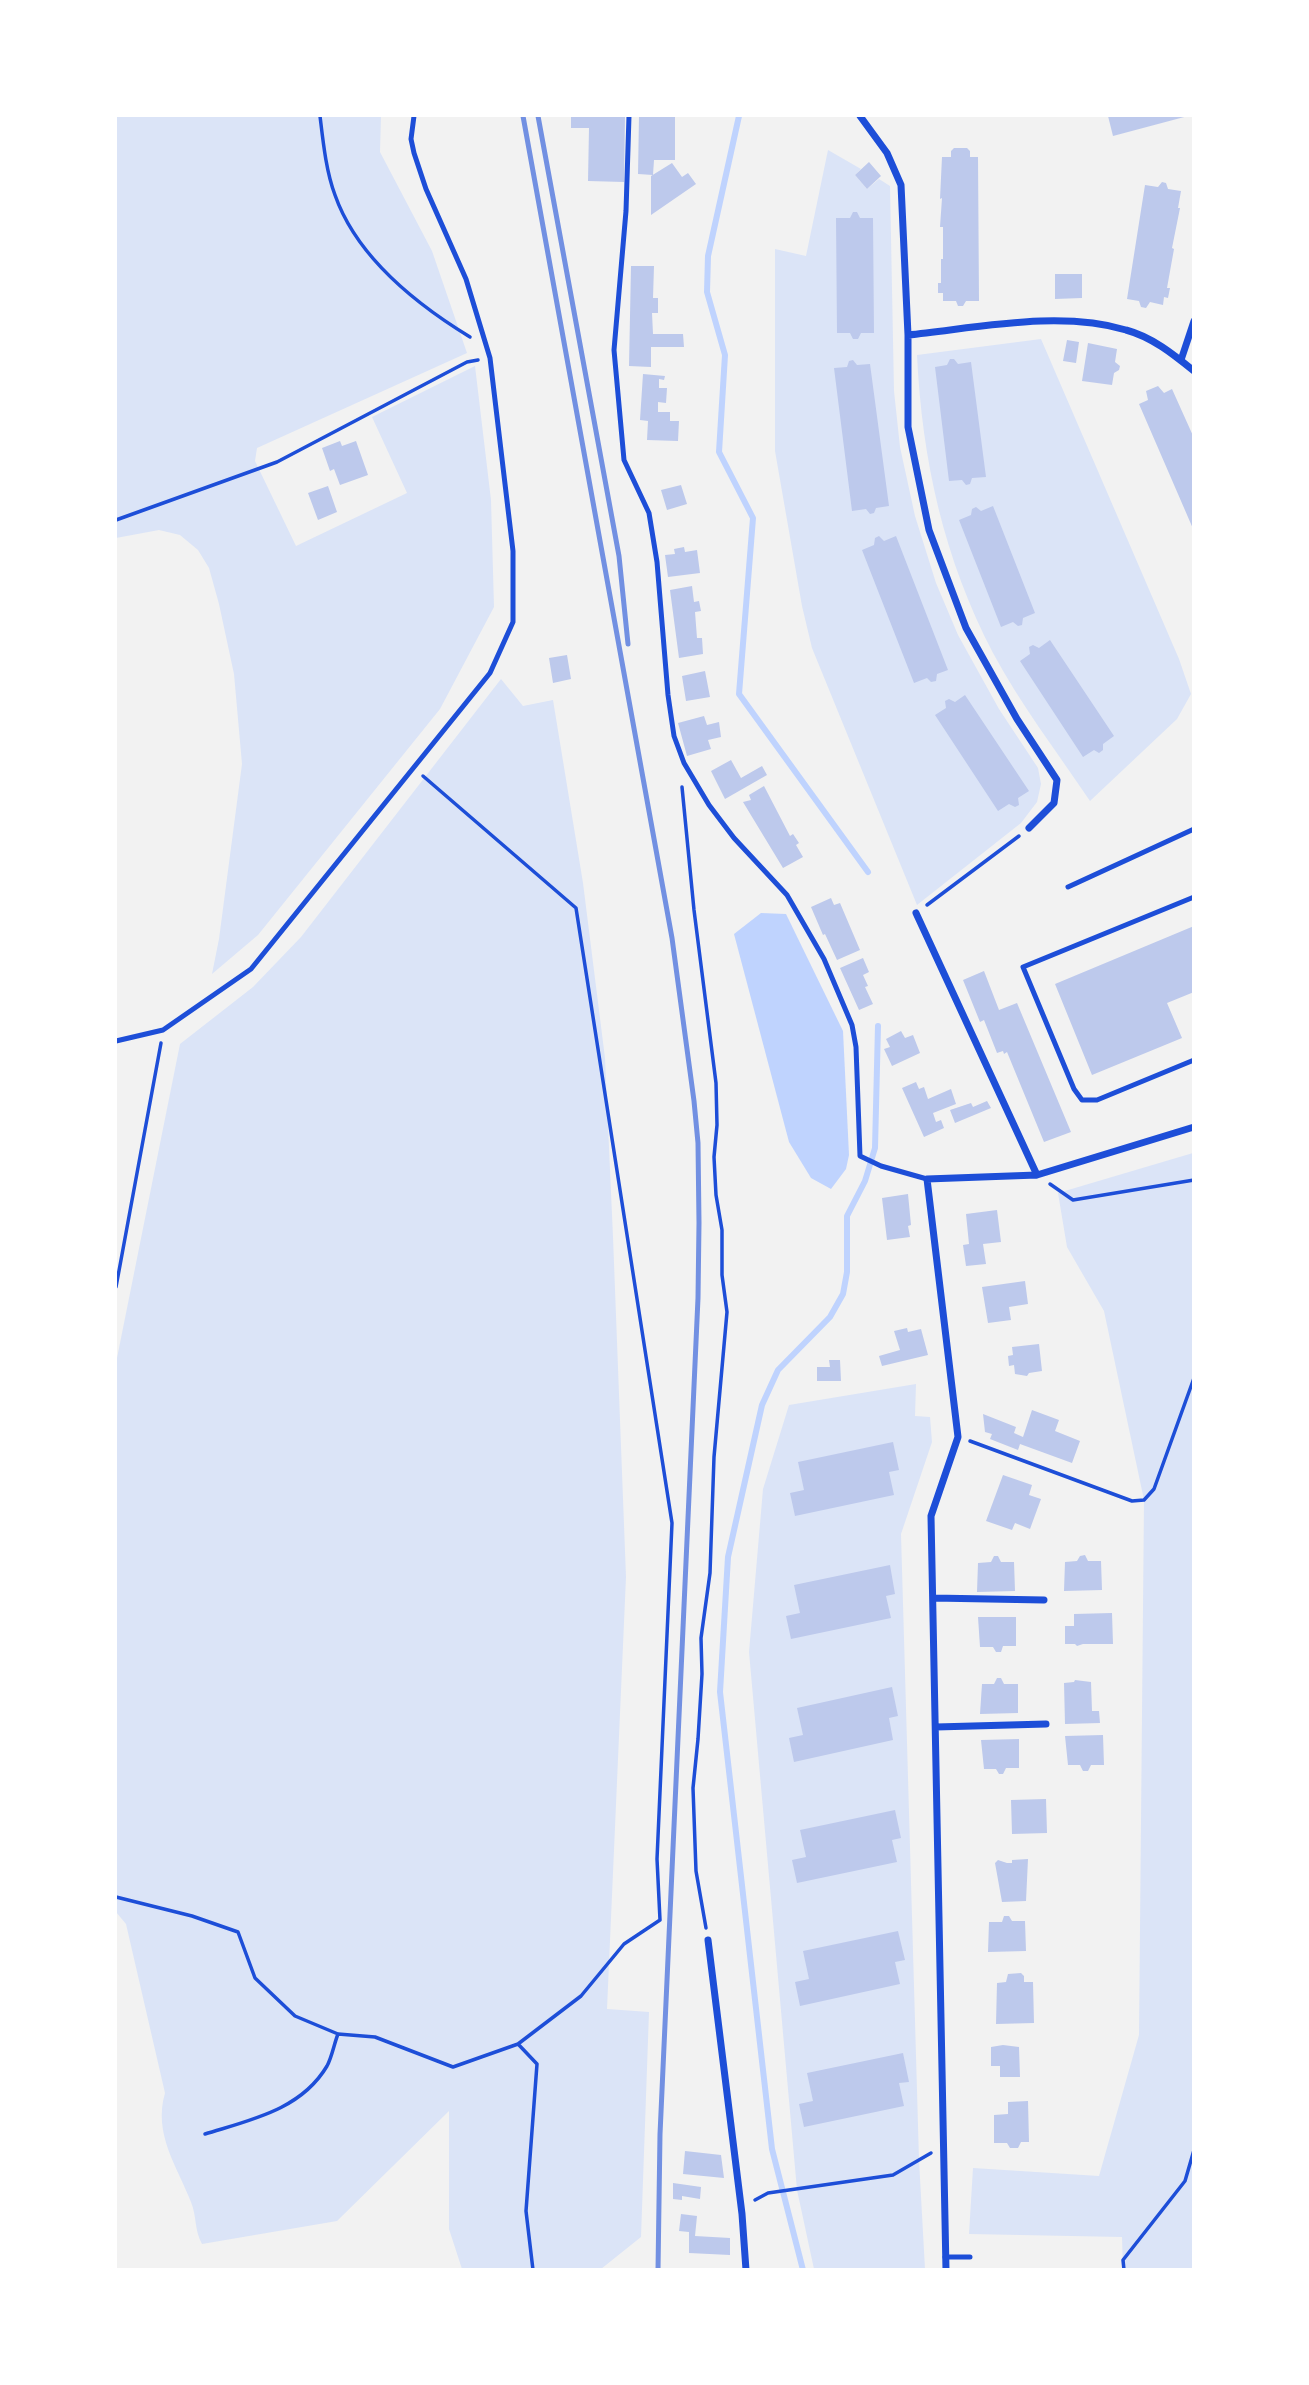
<!DOCTYPE html>
<style>
body{margin:0}
#map{position:relative;width:1309px;height:2385px;overflow:hidden;background:#f2f2f2;font-family:Georgia,serif}
canvas{display:block}
.frame{position:absolute;inset:0;border:117px solid #fff;pointer-events:none}
</style>
<div id="map">
<canvas width="1309" height="2385"></canvas>
<div class="frame"></div>
</div>
<script>
const c = document.querySelector('canvas').getContext('2d');
c.lineJoin = 'round';
function fill(path, color) { c.fillStyle = color; c.fill(path, 'evenodd'); }
function stroke(path, color, width, dash) { c.strokeStyle = color; c.lineWidth = width; c.lineCap = dash ? 'butt' : 'round'; c.setLineDash(dash || []); c.stroke(path); }
fill(new Path2D(`
 M116 116H381L380 152 432 251 467 353 257 448 255 461 296 546 407 493 372 417 475 366 491 500 494 607 440 709 258 935 212 974 219 939 242 764 234 674 219 604 209 568 198 550 180 535 159 530 116 538Z
 M828 150 861 169 855 175 867 189 879 179 890 186 894 391 900 447 915 516 936 583 958 635 999 709 1038 768 1041 784 1037 802 1021 823 917 905 812 648 802 606 775 451V249L806 256Z
 M1041 339 1179 659 1191 694 1177 719 1090 801C1057 752 1021 705 993 653 944 559 922 460 917 355Z
 M501 679 523 706 553 700 583 883 605 1058 613 1237 626 1577 607 2009 649 2012 641 2237 601 2269H462L449 2229V2111L337 2221 202 2244C194 2229 197 2217 191 2202 177 2166 153 2134 165 2093L126 1924 116 1912V1363L180 1044 253 987 301 937Z
 M1193 1153V2269H1123L1122 2237 969 2234 973 2168 1099 2176 1139 2035 1144 1500 1104 1311 1067 1247 1058 1193Z
 M916 1384 915 1416 930 1417 932 1442 901 1534 919 2160 925 2269H814L797 2190 749 1652 763 1489 789 1405Z`), '#dbe4f7');
fill(new Path2D(`
 M761 913 786 914 843 1031 849 1155 846 1169 831 1189 811 1178 789 1142 734 934Z`), '#bfd3fe');
stroke(new Path2D(`
 M739 116 708 256 707 292 725 355 719 452 753 518 739 694 868 872
 M803 2270 772 2149 720 1692 728 1557 762 1405 778 1370 830 1317 843 1294 847 1272V1216L865 1181 875 1148 878 1026`), '#bfd3fe', 6);
fill(new Path2D(`
 M571 116H625L624 182 588 181 589 128H571Z
 M639 116H675V160H654L653 175 638 174Z
 M1108 116H1188L1113 136Z
 M954 148H967L970 151V157H978L979 301H966L963 306H958L956 301H943V293H938V283H941V259H943V227H940L942 198 940 199 942 157H951V151Z
 M869 162 881 176 867 189 855 175Z
 M672 163 682 177 688 173 696 184 651 215V176Z
 M1162 182 1166 183 1168 189 1181 191 1178 208H1180L1172 248 1174 249 1167 288H1170L1168 298 1164 297 1163 305 1150 302 1146 308 1141 307 1139 301 1127 299 1145 185 1158 187Z
 M853 212H857L860 218H873L874 333H861L858 339H853L850 333H837L836 218H850Z
 M631 266H654L653 298H658V313H652L653 334H683L684 347H651V367L629 366Z
 M1055 274H1082V298L1055 299Z
 M1067 340 1079 342 1076 363 1063 361Z
 M1088 343 1117 349 1115 362 1120 366 1119 370 1114 373 1112 385 1082 381Z
 M950 359H954L958 364 971 362 986 477 972 478 970 484 966 485 962 480 949 481 935 367 947 365Z
 M853 360 857 365 870 364 889 506 876 508 874 513 870 514 866 509 852 511 834 368 847 367 849 361Z
 M643 374 665 376 664 380 659 379V388H667L666 403 658 402V412H670V421H679L678 441 647 440 648 421 640 420Z
 M1158 386 1164 393 1172 389 1194 438V531L1139 404 1148 400 1146 391Z
 M340 441 342 446 356 441 368 475 340 485 334 469 330 471 322 448Z
 M681 485 687 504 667 510 661 490Z
 M328 486 337 512 318 520 308 493Z
 M993 506 1035 613 1023 618 1022 625 1018 626 1013 622 1001 627 959 520 971 515 972 509 976 507 981 511Z
 M879 536 884 541 896 536 948 670 937 674 936 681 931 682 927 678 914 683 862 550 874 545 875 538Z
 M684 547 685 552 697 550 700 573 668 577 665 555 675 554 674 549Z
 M692 586 694 602 699 601 701 611 695 612 697 638H702L703 654 679 658 670 590Z
 M1050 640 1114 736 1103 744V750L1099 753 1094 750 1083 757 1020 661 1030 654 1029 647 1033 645 1039 648Z
 M567 655 571 679 553 683 549 658Z
 M705 671 710 697 686 701 682 676Z
 M965 695 1029 791 1018 798 1019 805 1015 807 1009 804 998 811 935 715 946 708 945 701 949 699 955 702Z
 M704 716 707 725 719 722 721 737 708 740 711 749 687 756 678 723Z
 M731 760 741 778 762 766 767 775 725 799 711 771Z
 M764 786 790 836 793 834 799 843 796 845 803 857 783 868 743 802 751 800 749 795Z
 M831 898 834 905 840 903 860 950 837 960 825 934 823 935 811 907Z
 M1194 926V992L1167 1003 1182 1038 1092 1075 1055 984Z
 M863 958 869 972 863 975 868 986 865 987 873 1004 859 1010 840 968Z
 M984 971 999 1010 1017 1003 1071 1132 1044 1142 1007 1052 1004 1054 1003 1051 997 1053 984 1020 980 1022 963 980Z
 M901 1031 905 1038 913 1035 920 1053 892 1066 884 1049 890 1047 886 1039Z
 M916 1082 919 1089 924 1087 928 1099 951 1089 956 1104 933 1113 936 1122 941 1120 944 1128 924 1137 902 1088Z
 M987 1101 991 1108 955 1123 950 1110 971 1103 973 1107Z
 M908 1194 911 1225 908 1226 910 1237 887 1240 882 1198Z
 M997 1210 1001 1242 983 1244 986 1264 966 1266 963 1245 969 1244 966 1214Z
 M1025 1281 1028 1304 1009 1307 1011 1320 988 1323 982 1287Z
 M907 1328 908 1332 921 1329 928 1355 882 1366 879 1356 900 1350 894 1331Z
 M1039 1344 1042 1371 1029 1373 1027 1376 1015 1374 1014 1365 1009 1366 1008 1356 1013 1355 1012 1347Z
 M829 1360H840L841 1381H817V1367H830Z
 M1032 1410 1059 1420 1055 1431 1080 1441 1072 1463 1020 1444 1018 1450 990 1439 992 1434 985 1432 983 1414 1016 1427 1014 1433 1023 1437Z
 M893 1442 899 1470 889 1472 894 1495 795 1516 790 1493 804 1490 798 1462Z
 M1003 1475 1032 1485 1029 1495 1041 1499 1030 1529 1015 1523 1012 1530 986 1521Z
 M1085 1555 1088 1561H1101L1102 1590 1064 1591 1065 1562 1077 1561 1080 1556Z
 M994 1556H998L1001 1562H1014L1015 1591 977 1592 978 1563 991 1562Z
 M890 1565 895 1594 886 1596 891 1618 791 1639 786 1616 800 1613 794 1585Z
 M1112 1613 1113 1644H1083L1077 1646 1075 1644H1065V1626H1074V1614Z
 M978 1617H1016V1646H1003L1001 1652H996L993 1647H980Z
 M997 1678H1001L1004 1684H1018V1713L980 1714 982 1684H994Z
 M1075 1680 1091 1682 1092 1711H1099L1100 1723 1065 1724 1064 1683 1074 1682Z
 M892 1687 898 1716 889 1718 893 1740 794 1762 789 1738 803 1735 797 1708Z
 M1103 1735 1104 1765H1091L1088 1771H1083L1080 1765H1068L1065 1736Z
 M1019 1739V1768H1006L1003 1774H999L996 1769H984L981 1740Z
 M1046 1799 1047 1833 1012 1834 1011 1800Z
 M895 1810 901 1838 892 1840 897 1862 797 1883 792 1860 806 1857 800 1830Z
 M1028 1859 1026 1901 1002 1902 995 1863 998 1860 1007 1863H1012V1860Z
 M1004 1916H1009L1012 1921H1025L1026 1951 988 1952 989 1922H1002Z
 M898 1931 905 1960 895 1962 900 1984 800 2006 795 1982 809 1979 803 1951Z
 M1021 1973 1024 1976V1982H1033L1034 2023 996 2024 997 1983 1006 1982 1008 1974Z
 M1003 2045 1019 2047 1020 2077H1000V2066H991V2047Z
 M903 2053 909 2082 899 2083 904 2106 804 2127 799 2104 813 2101 807 2073Z
 M1028 2101 1029 2142H1021L1018 2148H1010L1007 2143H994V2115L1008 2114V2102Z
 M685 2151 721 2155 724 2178 683 2174Z
 M673 2183 701 2187 700 2199 682 2196V2200L673 2199Z
 M681 2214 697 2216 695 2236 730 2238V2255L689 2253V2232L679 2231Z`), '#bdc9ec');
stroke(new Path2D(`
 M320 116C323 141 326 171 335 195 357 258 416 304 470 337
 M116 520 277 462 467 362 478 360
 M423 776 576 908 672 1523 657 1859 660 1920 624 1944 581 1996 518 2044
 M682 787 694 910 716 1083 717 1125 714 1157 716 1195 722 1230V1275L727 1312 714 1457 710 1573 701 1638 702 1674 698 1739 693 1788 696 1871 706 1928
 M927 905 1019 836
 M1050 1184 1073 1200 1194 1180
 M116 1287 161 1043
 M970 1441 1132 1501 1144 1500 1154 1489 1194 1378
 M116 1897 192 1916 238 1932 255 1978 295 2016 338 2034 375 2037 453 2067 518 2044 537 2064 526 2211 533 2270
 M205 2134C250 2120 301 2110 327 2066 332 2057 334 2044 338 2034
 M755 2200 768 2193 893 2175 931 2153
 M1124 2270 1123 2260 1185 2181 1194 2150`), '#1d4ed8', 3.5);
stroke(new Path2D(`
 M629 116 626 211 614 350 624 460 649 513 657 562 668 695 674 736 684 763 709 805 734 838 787 895 824 959 852 1025 856 1047 860 1156 881 1166 927 1179
 M1068 887 1194 829
 M1194 897 1023 967 1074 1089 1082 1100H1097L1194 1060
 M116 1041 163 1030 251 969 490 673 513 622V551L490 358 466 279 426 189 414 153 411 139 414 116
 M945 2257H970`), '#1d4ed8', 5);
stroke(new Path2D(`
 M860 116 887 153 901 185 908 335V427L929 530 966 628 1017 719 1057 780 1054 803 1029 828
 M908 335C977 328 1059 310 1126 330 1152 337 1173 354 1194 371
 M1181 360 1194 321
 M916 913 1037 1175
 M933 1598 1044 1600
 M936 1727 1046 1724
 M708 1940 742 2214 746 2270
 M946 2270 931 1516 958 1437 927 1179 1037 1175 1194 1127`), '#1d4ed8', 7);
stroke(new Path2D(`
 M523 116 672 938 694 1101 698 1143 699 1223 698 1298 660 2134 658 2270
 M538 116 619 556 628 644`), '#7290e2', 5);
</script>
